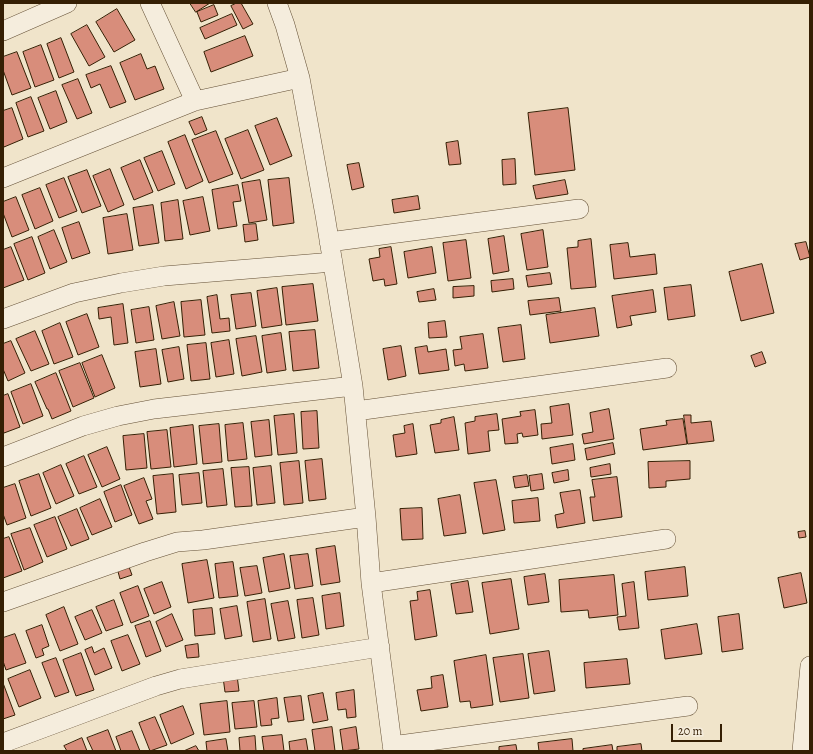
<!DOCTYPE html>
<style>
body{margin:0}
#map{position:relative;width:813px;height:754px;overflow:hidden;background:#f0e4ca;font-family:Alegreya,serif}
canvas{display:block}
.frame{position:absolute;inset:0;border:4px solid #351f04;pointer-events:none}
.scale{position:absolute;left:671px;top:724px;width:51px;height:18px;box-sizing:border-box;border:2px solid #351f04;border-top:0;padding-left:5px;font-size:12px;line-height:14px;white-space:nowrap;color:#351f04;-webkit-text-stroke:3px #f5eddd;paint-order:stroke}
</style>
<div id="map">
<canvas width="813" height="754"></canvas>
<div class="frame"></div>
<div class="scale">20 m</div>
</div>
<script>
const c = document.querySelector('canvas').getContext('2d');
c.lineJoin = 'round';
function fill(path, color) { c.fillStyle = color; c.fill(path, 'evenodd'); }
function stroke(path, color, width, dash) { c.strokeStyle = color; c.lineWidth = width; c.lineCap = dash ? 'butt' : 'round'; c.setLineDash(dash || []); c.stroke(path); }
const building = new Path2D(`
 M190 3H210L196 12Z
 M237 3H241L253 24 243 29 231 6Z
 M214 5 218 15 201 22 197 12Z
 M117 9 135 40 114 52 96 22Z
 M232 14 237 25 205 39 200 28Z
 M87 25 105 57 89 66 71 34Z
 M245 36 253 56 211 72 204 52Z
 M61 38 74 72 59 78 47 44Z
 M41 45 54 80 35 87 23 52Z
 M17 52 31 88 12 95 3 70V57Z
 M141 54 147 69 155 66 164 89 135 100 120 63Z
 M111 66 126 102 110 108 100 84 91 88 86 75Z
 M78 79 92 113 77 119 62 85Z
 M56 91 67 122 50 129 38 98Z
 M31 97 44 131 28 137 16 103Z
 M12 108 23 139 4 147 3 144V111Z
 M568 108 575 170 535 175 528 113Z
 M202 117 207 130 195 135 189 122Z
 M277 118 292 156 270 165 255 126Z
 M248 130 264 170 241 179 225 139Z
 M216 131 233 174 209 183 192 140Z
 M185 135 203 181 186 189 168 142Z
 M458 141 461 164 449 165 446 143Z
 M162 151 175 184 158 191 144 158Z
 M515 159 516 184 503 185 502 160Z
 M140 160 153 192 134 200 121 168Z
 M359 163 364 187 352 190 347 165Z
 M110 169 124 205 108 212 93 176Z
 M87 170 101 206 82 213 68 177Z
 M64 178 77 211 59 218 46 185Z
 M289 178 294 223 273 226 268 180Z
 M260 180 267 220 249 223 242 183Z
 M565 180 568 194 536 199 533 186Z
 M238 185 241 201 233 202 237 226 218 229 212 190Z
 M40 188 53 221 35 229 22 195Z
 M418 196 420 209 394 213 392 200Z
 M16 197 29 230 12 237 3 213V202Z
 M203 197 210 231 190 235 183 201Z
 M178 200 183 239 165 241 161 203Z
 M153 205 159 243 139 246 133 208Z
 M127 214 133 250 108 254 103 218Z
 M79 222 90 253 72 259 62 228Z
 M256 224 258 240 245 242 243 225Z
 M54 230 67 262 50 269 38 237Z
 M543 230 548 267 527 270 521 234Z
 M504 236 509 271 493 274 488 239Z
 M32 237 45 273 28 280 14 244Z
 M591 239 596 287 571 289 567 248 578 247V241Z
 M466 240 471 278 448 281 443 243Z
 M806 242 810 257 800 260 795 244Z
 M628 243 630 257 655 254 657 274 614 279 610 245Z
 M11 247 24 280 3 288V250Z
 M391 247 397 284 385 286 384 279 373 281 369 259 380 257 379 249Z
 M432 247 436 273 408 278 404 252Z
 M762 264 774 313 741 321 729 272Z
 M550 273 552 284 528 287 526 276Z
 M513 279 514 289 492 292 491 281Z
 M313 284 318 321 286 325 282 287Z
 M691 285 695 316 668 320 664 288Z
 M474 286V296L453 298V287Z
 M277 288 282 325 262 328 257 291Z
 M434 289 436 300 419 302 417 292Z
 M653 290 656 312 630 316 632 325 617 328 612 296Z
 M251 293 256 326 236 329 231 295Z
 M217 295 220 319 229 318 230 331 212 333 207 297Z
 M559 298 561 311 530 315 528 301Z
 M201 300 205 335 184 337 181 302Z
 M174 302 180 336 162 339 156 306Z
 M123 304 128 343 114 345 111 317 99 319 98 308Z
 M149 307 154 340 136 343 131 310Z
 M595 308 599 336 550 343 546 315Z
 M87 314 99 347 78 355 66 322Z
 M445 321 447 337 429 338 428 323Z
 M60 323 73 357 54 364 42 331Z
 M521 325 525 359 503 362 498 328Z
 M315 330 319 368 293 371 289 332Z
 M35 331 49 364 31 371 16 339Z
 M281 333 286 370 267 373 262 336Z
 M483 334 488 368 465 371 464 364 455 366 453 350 462 349 460 337Z
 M256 336 262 372 242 376 236 339Z
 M229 340 234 374 216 377 211 343Z
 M11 341 25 373 8 381 3 369V344Z
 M206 343 210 379 191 381 187 345Z
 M401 346 406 376 388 380 383 349Z
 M427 346 428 352 446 349 449 370 419 374 415 348Z
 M179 347 184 379 168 382 162 350Z
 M156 349 161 384 140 387 135 352Z
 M762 352 766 363 755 367 751 356Z
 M102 355 115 388 95 397 82 363Z
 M80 363 94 398 73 407 59 371Z
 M56 373 71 411 52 419 48 409H47L35 382Z
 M31 384 43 416 23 424 11 392Z
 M8 394 20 427 4 433 3 431V396Z
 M569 404 573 435 542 439 541 424 552 423 550 407Z
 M609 409 614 439 584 444 582 434 593 432 590 413Z
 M535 410 538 435 523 437 522 433 517 434 518 443 505 444 502 419 521 416 520 412Z
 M317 411 319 448 303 449 301 412Z
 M294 414 297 453 278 455 274 416Z
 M497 414 499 430 488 431 490 451 468 454 465 423 475 421V417Z
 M684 415H691V423L711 421 714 441 688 444Z
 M454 417 459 450 435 453 430 425 441 423V420Z
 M683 419 687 444 643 450 640 429 667 425 666 421Z
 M269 420 272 455 255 457 251 422Z
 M243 423 247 459 228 461 225 425Z
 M219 424 222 462 203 464 199 426Z
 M413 424 417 454 396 457 393 435 405 433 404 426Z
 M193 425 197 464 174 467 170 428Z
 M167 430 171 467 151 469 147 432Z
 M144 434 147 468 126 470 123 436Z
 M613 443 615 454 587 460 585 449Z
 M573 444 575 460 552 464 550 448Z
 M107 447 120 479 102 487 88 455Z
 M84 456 97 487 79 494 66 464Z
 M322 459 326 499 309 501 305 461Z
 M299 461 303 503 284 505 280 463Z
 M690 461V479L666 481V487L649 488 648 462Z
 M610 464 611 474 591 477 590 468Z
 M61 465 74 496 56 504 43 473Z
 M271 466 275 503 257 505 253 468Z
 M249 467 252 506 235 507 231 468Z
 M223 469 227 505 207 507 203 471Z
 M568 470 569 480 554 483 552 473Z
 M199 473 202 503 182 505 179 475Z
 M39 474 51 508 31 516 19 481Z
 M173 474 176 512 157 514 153 476Z
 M542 474 544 489 531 491 529 476Z
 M527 475 529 486 515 488 513 477Z
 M617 477 622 517 593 521 590 497H595L592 480Z
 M144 478 152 499 146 501 153 519 139 524 124 486Z
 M496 480 505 530 483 534 474 483Z
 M15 484 26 518 7 525 3 514V488Z
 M121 485 132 515 115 522 104 492Z
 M580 490 585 523 557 528 555 515 564 513 560 493Z
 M460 495 466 533 444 536 438 499Z
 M538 498 540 521 514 523 512 501Z
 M100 499 112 527 92 535 80 508Z
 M422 508 423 539 402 540 400 509Z
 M77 509 89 539 71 546 58 517Z
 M55 517 67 549 47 557 34 525Z
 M30 528 43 562 24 570 11 534Z
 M805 531 806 537 799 538 798 532Z
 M9 537 22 571 3 578V539Z
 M335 546 340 582 321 585 316 549Z
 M284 554 290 588 269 592 263 558Z
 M308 554 313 586 295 589 290 556Z
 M207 560 214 598 188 603 182 564Z
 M233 562 238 596 219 598 215 564Z
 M128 564 132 575 120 579 117 568Z
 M257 566 262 593 245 596 240 568Z
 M685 567 688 596 648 600 645 572Z
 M801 573 807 603 784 608 778 578Z
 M545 574 549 602 528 605 524 577Z
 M614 575 618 615 589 618 588 610 561 612 559 580Z
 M511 579 519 629 490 634 482 583Z
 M468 581 473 612 456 614 451 584Z
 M162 582 171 607 154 614 144 589Z
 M634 582 639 628 619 630 617 617 626 616 622 584Z
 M138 586 149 616 131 623 120 593Z
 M430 590 437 636 415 640 410 601 418 600 417 592Z
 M340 593 344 626 326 629 322 596Z
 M313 598 319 635 302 638 297 600Z
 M265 599 271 639 253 642 247 602Z
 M114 600 123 625 106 631 96 607Z
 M288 601 295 638 278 641 271 604Z
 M237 606 242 636 225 639 220 609Z
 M64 607 78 644 60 651 46 615Z
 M212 608 215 634 195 636 193 610Z
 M92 610 102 633 85 640 75 617Z
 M172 614 183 640 166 647 156 622Z
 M739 614 743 649 722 652 718 617Z
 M150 621 161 651 146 657 135 626Z
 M697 624 702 654 665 659 661 630Z
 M42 625 49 646 42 649 44 655 36 658 26 631Z
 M15 634 26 663 6 670 3 661V638Z
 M128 635 140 664 122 671 111 641Z
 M198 644 199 657 187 658 185 646Z
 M92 647 94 653 104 648 112 668 95 675 85 650Z
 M549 651 555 691 534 694 528 654Z
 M81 653 94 690 76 696 63 660Z
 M523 654 529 698 500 702 493 658Z
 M486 655 493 705 471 708 470 701 460 702 454 661Z
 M56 658 69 692 55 697 42 663Z
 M627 659 630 684 586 688 584 663Z
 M30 670 41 698 19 707 8 679Z
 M237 675 239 691 225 692 223 677Z
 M443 675 448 707 421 711 417 690 432 688 431 677Z
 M3 683 15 715 3 719Z
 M354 690 356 717 347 718 346 709 338 710 336 693Z
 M323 693 328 720 313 723 308 696Z
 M301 696 304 720 288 722 284 698Z
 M277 698 279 718 271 719 272 725 261 726 258 701Z
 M227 701 230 732 204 735 200 704Z
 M254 701 257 727 235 729 232 703Z
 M183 706 194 734 171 744 160 715Z
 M155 717 167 745 150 751 139 723Z
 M332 727 335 751H315L312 730Z
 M356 727 359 749 343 751 340 730Z
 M108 730 116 751H93L87 738Z
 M132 731 140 751H121L116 737Z
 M282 735 284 751H264L262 737Z
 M255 736 256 751H240L239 738Z
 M82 738 87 751H67L64 746Z
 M226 739 228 751H207L206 742Z
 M306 739 308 751H290L289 742Z
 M572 739 573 751H539L538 743Z
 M641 744 642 751H617V747Z
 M516 745 517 751H499V747Z
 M612 745 613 751H583V749Z
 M196 746 199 751H184Z`);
fill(building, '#d88d7b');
stroke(building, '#351f04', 1);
const street = new Path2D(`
 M150 3 195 101
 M277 3 285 25 300 78 325 215 353 386 366 517 371 583 393 751
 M3 31 67 3
 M3 178 195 101 300 78
 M329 242 579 209
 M3 319 74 293 121 283 164 276 333 262
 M356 411 667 368
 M3 457 83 426 118 416 154 409 353 386
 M371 583 666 539
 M3 602 145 552 177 542 203 540 366 517
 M3 743 156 686 180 679 380 647
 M392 746 688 706
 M802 751 810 666`);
stroke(street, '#645036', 20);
stroke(street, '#f5eddd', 19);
</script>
